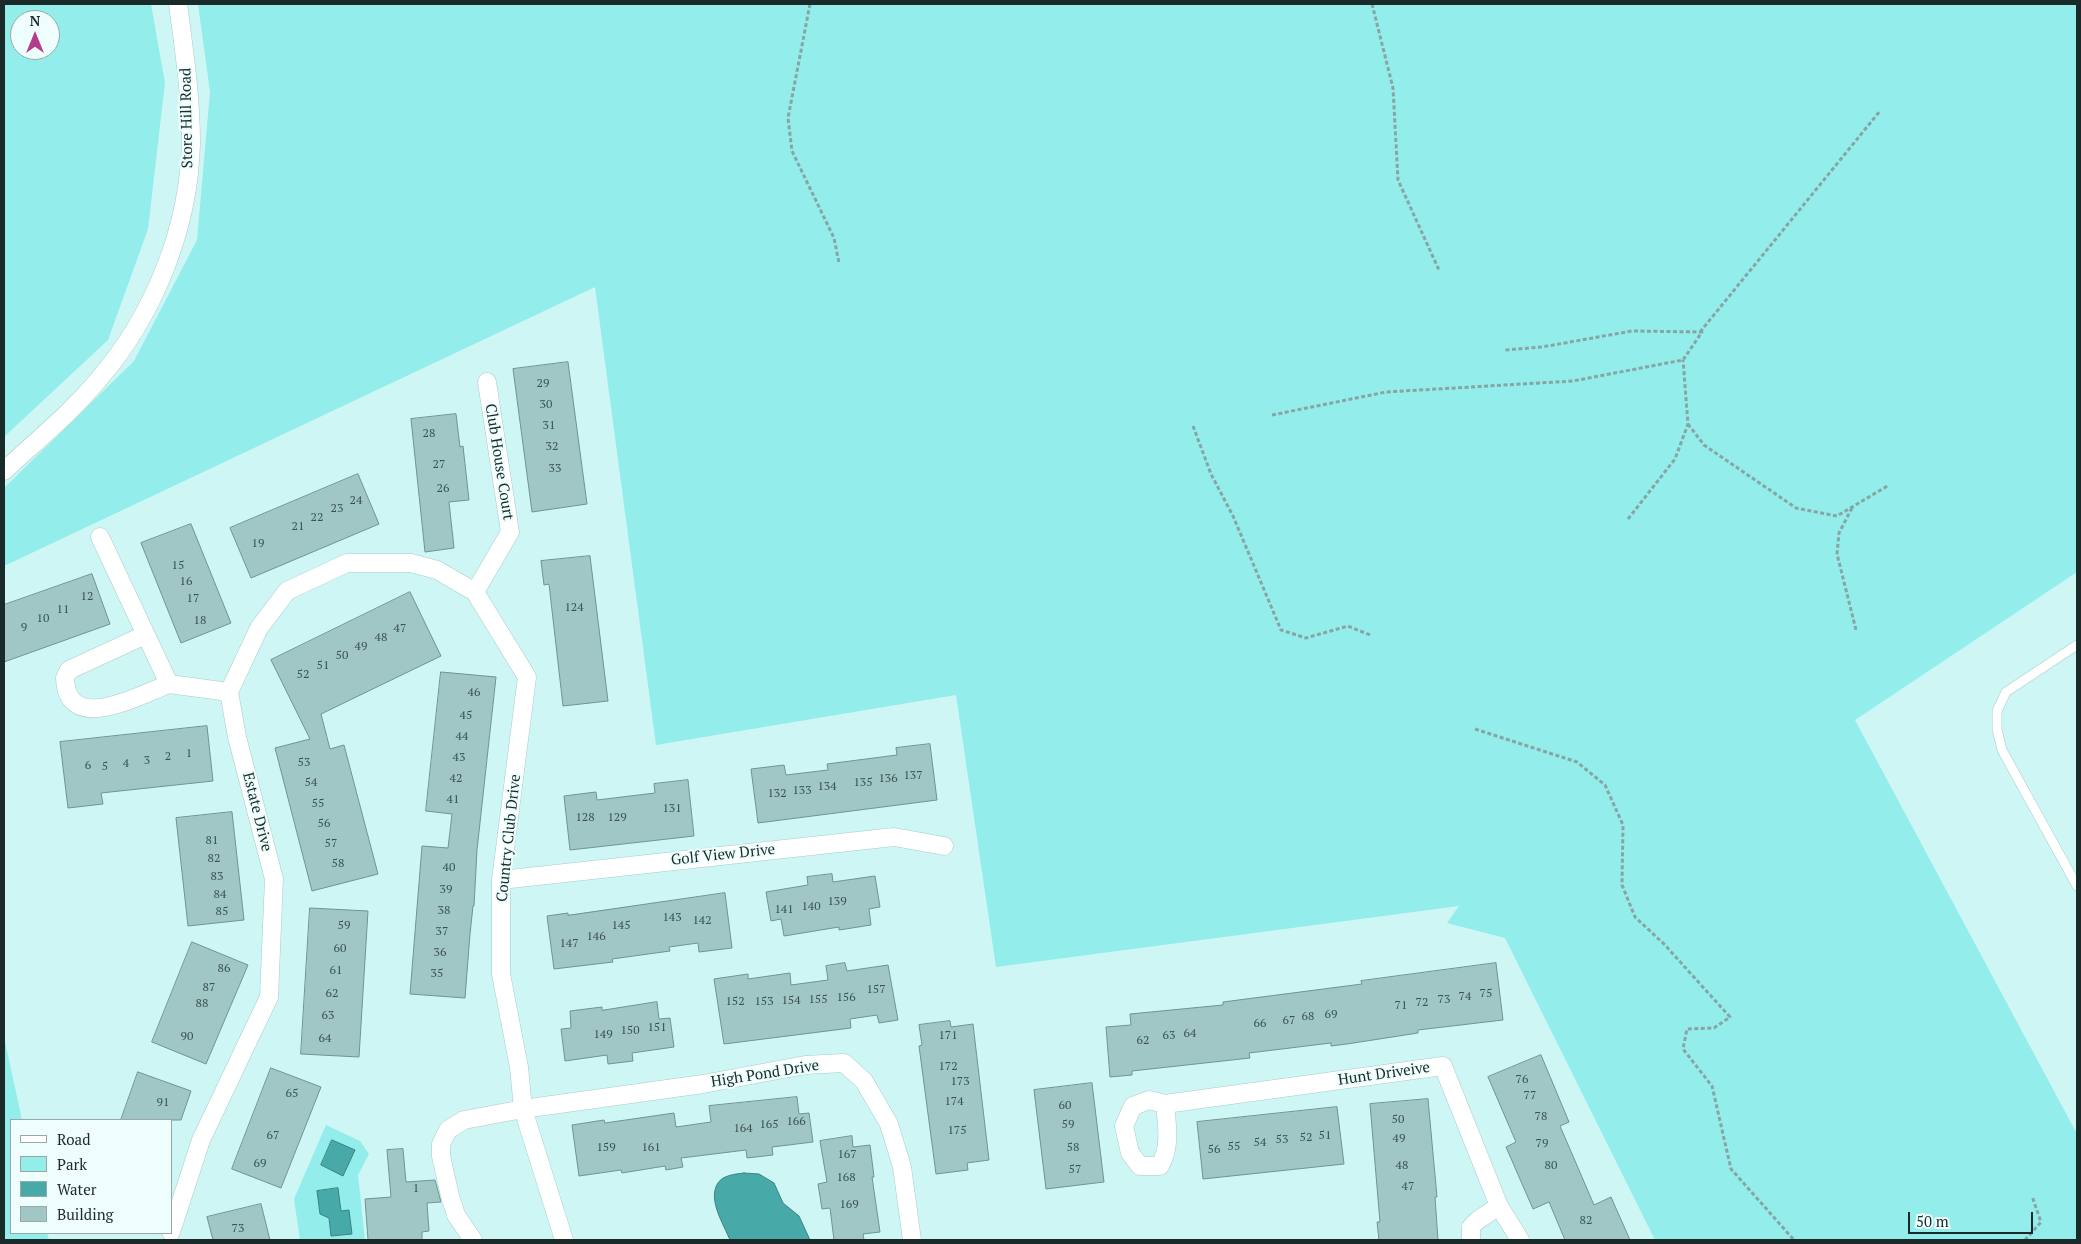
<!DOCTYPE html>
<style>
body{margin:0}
#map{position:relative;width:2081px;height:1244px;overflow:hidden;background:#cef6f5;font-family:"PT Serif",serif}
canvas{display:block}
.frame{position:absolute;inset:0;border:5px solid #1a2a29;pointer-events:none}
.legend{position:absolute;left:10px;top:1119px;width:162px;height:115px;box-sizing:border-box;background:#eefefd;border:1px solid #99a9a8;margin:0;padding:6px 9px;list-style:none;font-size:15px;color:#1a2a29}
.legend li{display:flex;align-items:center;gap:10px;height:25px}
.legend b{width:25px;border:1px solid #99a9a8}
.north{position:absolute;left:10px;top:10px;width:50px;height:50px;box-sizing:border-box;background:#eefefd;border:1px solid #99a9a8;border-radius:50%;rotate:0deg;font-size:14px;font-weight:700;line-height:20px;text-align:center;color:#1a2a29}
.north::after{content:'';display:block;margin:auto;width:18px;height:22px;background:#b53b8d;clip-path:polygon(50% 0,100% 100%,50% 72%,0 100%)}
.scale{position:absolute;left:1908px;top:1212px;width:125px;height:22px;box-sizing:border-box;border:2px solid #1a2a29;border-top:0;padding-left:6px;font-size:15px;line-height:18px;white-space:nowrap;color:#1a2a29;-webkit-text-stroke:4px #eefefd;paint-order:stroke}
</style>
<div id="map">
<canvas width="2081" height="1244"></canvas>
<div class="frame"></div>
<ul class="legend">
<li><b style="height:6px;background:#fff"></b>Road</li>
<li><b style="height:14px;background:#92edeb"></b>Park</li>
<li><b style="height:14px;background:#47aaa8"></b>Water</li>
<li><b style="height:14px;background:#a0c7c6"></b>Building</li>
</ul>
<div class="north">N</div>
<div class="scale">50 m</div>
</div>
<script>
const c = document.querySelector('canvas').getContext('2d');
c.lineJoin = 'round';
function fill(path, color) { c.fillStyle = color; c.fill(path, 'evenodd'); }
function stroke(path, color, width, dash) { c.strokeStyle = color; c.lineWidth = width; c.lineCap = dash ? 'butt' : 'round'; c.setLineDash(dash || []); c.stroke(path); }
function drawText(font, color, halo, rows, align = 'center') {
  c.font = font + ' "PT Serif",serif'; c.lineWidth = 4.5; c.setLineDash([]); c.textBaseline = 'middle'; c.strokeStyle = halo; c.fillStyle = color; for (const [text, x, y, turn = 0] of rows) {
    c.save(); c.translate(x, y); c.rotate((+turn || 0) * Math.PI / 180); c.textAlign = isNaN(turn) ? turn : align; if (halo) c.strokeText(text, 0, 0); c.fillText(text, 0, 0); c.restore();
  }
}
fill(new Path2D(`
 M4 4H151L165 83 148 229 108 340 4 437ZM20 20H50V50H20Z
 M198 4H2077V572L1855 720 2077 1134V1240H1655L1505 938 1447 923 1459 906 996 967 956 695 656 745 595 287 4 566V488L134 361 197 240 210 92Z
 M4 1037 22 1120H11V1233H47L49 1240H4Z
 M326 1125 360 1141 369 1154 358 1175 365 1240H300L294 1199Z`), '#92edeb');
const water = new Path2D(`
 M332 1140 355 1150 343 1176 321 1165Z
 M744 1173 759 1174 774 1183 783 1203 799 1216 810 1240H730C724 1225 707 1199 718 1183 723 1175 736 1174 744 1173Z
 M338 1188 341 1211 349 1210 352 1234 331 1236 329 1218 320 1214 317 1191Z`);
fill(water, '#47aaa8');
stroke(water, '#3a8482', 1);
const building = new Path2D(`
 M568 362 587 504 532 512 513 369Z
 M456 414 460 447 463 446 469 500 449 502 454 548 425 552 411 419Z
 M358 474 379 524 251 578 230 528Z
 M191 524 231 623 181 643 141 543Z
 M590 556 608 701 563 706 549 584 544 585 541 561Z
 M92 574 110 624 4 662V605Z
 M410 592 441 656 321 714 330 749 344 745 378 874 312 891 275 748 310 739 271 660Z
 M441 672 496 677 477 850 474 906H473L470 934 465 998 410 994 422 846 448 848 452 814 426 811Z
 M207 726 213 781 101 793 103 804 68 808 60 742Z
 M930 744 937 800 758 823 751 769 784 765 786 775 828 770 827 764 897 755 896 748Z
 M688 780 694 836 570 850 564 796 596 792 597 800 655 793 654 784Z
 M232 812 244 920 188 926 176 818Z
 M832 874 833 882 875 876 880 907 869 909 871 925 839 930V927L784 936 781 919 771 921 766 892 808 885 807 877Z
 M725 893 732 948 699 952 698 943 669 947 670 951 612 959 613 962 554 969 547 916 568 913V915Z
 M310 908 368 911 359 1057 301 1054Z
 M192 942 248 965 206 1064 152 1042Z
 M845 963 847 971 888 965 898 1020 879 1023 877 1015 850 1019 851 1028 724 1044 714 979 748 974V979L790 973 791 985 828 980 826 966Z
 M1496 963 1503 1020 1418 1030V1033L1347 1044 1331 1046V1043L1249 1053 1250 1058 1132 1071V1075L1110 1077 1106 1027 1131 1025 1130 1014 1223 1005V1002L1362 984 1361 981Z
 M657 1002 659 1019 670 1018 674 1047 632 1053 633 1061 608 1064 607 1055 565 1061 561 1029 571 1028 570 1011 602 1007V1010Z
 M950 1021 951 1027 973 1024 989 1160 967 1163 968 1170 936 1174 919 1046 922 1045 919 1025Z
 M1541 1055 1569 1122 1560 1126 1594 1205 1611 1197 1630 1240H1565L1549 1202 1533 1209 1506 1147 1516 1142 1488 1077Z
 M271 1068 321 1087 281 1188 232 1169Z
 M138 1072 191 1091 181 1120H121Z
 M1092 1083 1104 1182 1046 1189 1034 1090Z
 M797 1097 799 1114 809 1113 813 1142 772 1147 773 1155 747 1158 746 1150 681 1158 683 1167 666 1170 665 1166 622 1173 621 1170 579 1176 572 1125 604 1120 605 1123 674 1113 676 1127 711 1122 709 1106Z
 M1428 1099 1437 1197H1435L1438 1240H1379L1377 1222H1380L1370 1104Z
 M1337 1107 1344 1164 1203 1179 1197 1122Z
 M852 1136 853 1147 870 1145 874 1177H872L880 1232 863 1234 864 1240H834L830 1208 822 1209 818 1184 827 1182 820 1141Z
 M403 1149 406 1182 435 1180 441 1202 427 1203 429 1231 422 1232V1240H368L365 1199 391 1197 387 1150Z
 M261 1204 270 1240H213L207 1217Z`);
fill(building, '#a0c7c6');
stroke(building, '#6e9492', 1);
const lane = new Path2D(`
 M2077 645 2006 692 1997 711V729L2002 750 2077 886`);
const street = new Path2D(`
 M4 471C36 441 71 413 99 379 154 315 189 228 191 143 191 96 184 50 178 4
 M100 537 169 684 229 692
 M475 592 510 532 487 382
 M145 635 69 670 65 678C67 736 139 695 169 684
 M501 880 894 837 944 846
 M1165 1104C1167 1127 1171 1146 1160 1166H1140L1130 1153 1124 1126 1133 1106 1149 1100 1165 1104 1443 1066 1499 1206 1520 1240
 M171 1232 201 1140 269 997 274 879 237 737 229 692 259 628 287 591 347 563H411L437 570 475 592 527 677 501 880V974L519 1067 523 1109 564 1240
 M473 1240 456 1215 450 1196 441 1156V1144L448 1130 464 1120 523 1109 703 1084 805 1065 844 1063 864 1081 889 1124 902 1167 912 1240
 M1471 1240V1227L1478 1220 1499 1206`);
stroke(lane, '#a5ccca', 10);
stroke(street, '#a5ccca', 19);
stroke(new Path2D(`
 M810 4 788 118 792 151 834 238 839 263
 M1372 4 1393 88 1398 180 1439 270
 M1700 332 1880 111
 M1272 415 1386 392 1573 381 1683 360 1702 332 1632 331 1542 347 1505 350
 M1688 424 1704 445 1796 508 1837 516 1889 485
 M1193 426 1211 474 1233 516 1281 630 1306 638 1348 626 1370 635
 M1852 508 1839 533 1837 554 1856 630
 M1628 519 1675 459 1688 424 1683 360
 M1475 729 1577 762 1605 785 1623 825 1622 885 1635 917 1664 944 1730 1017 1714 1028 1687 1029 1683 1049 1712 1086 1731 1169 1794 1240
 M2025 1240 2041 1222 2032 1196`), '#86a5a4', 3, [4, 2.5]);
stroke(lane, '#fff', 9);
stroke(street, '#fff', 18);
drawText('12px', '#3c5150', null, [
 ["29",543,384],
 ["30",546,405],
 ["31",549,426],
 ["28",429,434],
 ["32",552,447],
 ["27",439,465],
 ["33",555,469],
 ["26",443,489],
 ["24",356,501],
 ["23",337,509],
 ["22",317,518],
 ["21",298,527],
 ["19",258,544],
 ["15",178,566],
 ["16",186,582],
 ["12",87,597],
 ["17",193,599],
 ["124",574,608],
 ["11",63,610],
 ["10",43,619],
 ["18",200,621],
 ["9",24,628],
 ["47",400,629],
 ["48",381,638],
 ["49",361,647],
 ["50",342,656],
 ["51",323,666],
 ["52",303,675],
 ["46",474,693],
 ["45",466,716],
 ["44",462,737],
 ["1",189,754],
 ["2",168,757],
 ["43",459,758],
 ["3",147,761],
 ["53",304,763],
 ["4",126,764],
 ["6",88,766],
 ["5",105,767],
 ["137",913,776],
 ["42",456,779],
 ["136",888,779],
 ["54",311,783],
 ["135",863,783],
 ["134",827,787],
 ["133",802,791],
 ["132",777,794],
 ["41",453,800],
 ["55",318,804],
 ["131",672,809],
 ["128",585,818],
 ["129",617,818],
 ["56",324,824],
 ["81",212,841],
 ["57",331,844],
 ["82",214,859],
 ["58",338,864],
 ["40",449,868],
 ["83",217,877],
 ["39",446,890],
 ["84",220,895],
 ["139",837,902],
 ["140",811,907],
 ["141",784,910],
 ["38",444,911],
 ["85",222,912],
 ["143",672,918],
 ["142",702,921],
 ["59",344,926],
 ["145",621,926],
 ["37",442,932],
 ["146",596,937],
 ["147",569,944],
 ["60",340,949],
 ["36",440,953],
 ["86",224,969],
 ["61",336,971],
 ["35",437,974],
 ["87",209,988],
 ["157",876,990],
 ["62",332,994],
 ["75",1486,994],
 ["74",1465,997],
 ["156",846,998],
 ["155",818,1000],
 ["73",1444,1000],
 ["154",791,1001],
 ["152",735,1002],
 ["153",764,1002],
 ["72",1422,1003],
 ["88",202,1004],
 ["71",1401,1006],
 ["69",1331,1015],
 ["63",328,1016],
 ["68",1308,1017],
 ["67",1289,1021],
 ["66",1260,1024],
 ["151",657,1028],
 ["150",630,1031],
 ["64",1190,1034],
 ["149",603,1035],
 ["171",948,1036],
 ["63",1169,1036],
 ["90",187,1037],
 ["64",325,1039],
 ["62",1143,1041],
 ["172",948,1067],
 ["76",1522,1080],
 ["173",960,1082],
 ["65",292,1094],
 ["77",1530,1096],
 ["174",954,1102],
 ["91",163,1103],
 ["60",1065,1106],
 ["78",1541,1117],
 ["50",1398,1120],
 ["166",796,1122],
 ["165",769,1125],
 ["59",1068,1125],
 ["164",743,1129],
 ["175",957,1131],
 ["67",273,1136],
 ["51",1325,1136],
 ["52",1306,1138],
 ["49",1399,1139],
 ["53",1282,1140],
 ["54",1260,1143],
 ["79",1542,1144],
 ["55",1234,1147],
 ["159",606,1148],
 ["161",651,1148],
 ["58",1073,1148],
 ["56",1214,1150],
 ["167",847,1155],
 ["69",260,1164],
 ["48",1402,1166],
 ["80",1551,1166],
 ["57",1075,1170],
 ["168",846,1178],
 ["47",1408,1187],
 ["1",416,1189],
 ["169",849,1205],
 ["82",1586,1221],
 ["73",238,1229]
]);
drawText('15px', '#1a2a29', '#eefefd', [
 ["Store Hill Road",187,118,-91],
 ["Club House Court",499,462,81],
 ["Estate Drive",257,812,76],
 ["Country Club Drive",509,838,-84],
 ["Golf View Drive",723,855,-6],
 ["High Pond Drive",765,1074,-9],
 ["Hunt Driveive",1384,1074,-8]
]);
</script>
